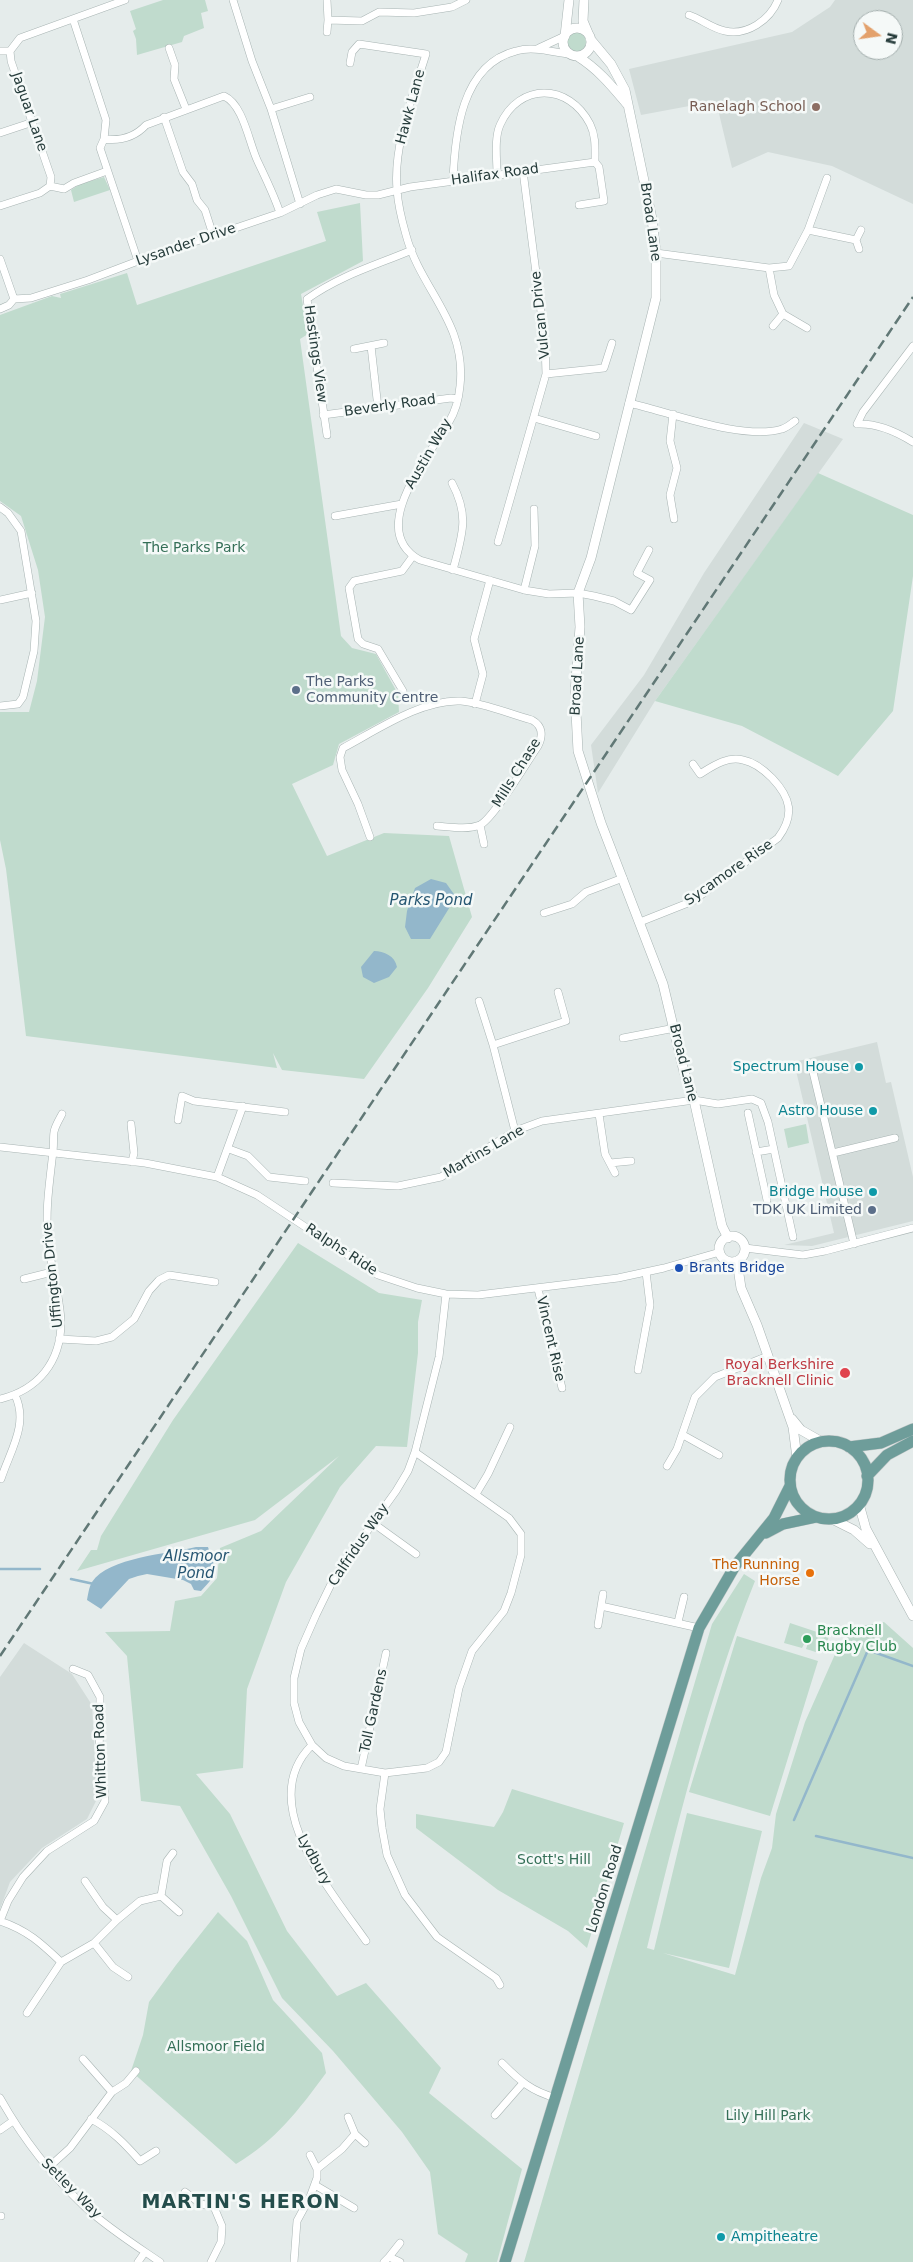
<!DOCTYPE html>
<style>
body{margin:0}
#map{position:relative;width:913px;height:2262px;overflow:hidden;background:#e5eceb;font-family:"DejaVu Sans",sans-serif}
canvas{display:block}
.north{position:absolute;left:853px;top:10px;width:50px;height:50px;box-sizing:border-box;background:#f5f9f8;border:1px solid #a2adac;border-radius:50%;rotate:104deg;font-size:14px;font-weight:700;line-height:20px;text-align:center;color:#263c3b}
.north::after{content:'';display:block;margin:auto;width:18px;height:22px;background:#e3a16c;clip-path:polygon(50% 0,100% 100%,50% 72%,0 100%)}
</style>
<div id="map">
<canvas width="913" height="2262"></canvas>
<div class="north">N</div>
</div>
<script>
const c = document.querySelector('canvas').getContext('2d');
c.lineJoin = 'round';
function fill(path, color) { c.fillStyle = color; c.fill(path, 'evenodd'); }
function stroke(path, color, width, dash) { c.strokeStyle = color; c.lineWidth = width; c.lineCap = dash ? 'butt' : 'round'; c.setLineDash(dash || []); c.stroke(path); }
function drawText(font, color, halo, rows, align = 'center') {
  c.font = font + ' "DejaVu Sans",sans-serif'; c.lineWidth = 5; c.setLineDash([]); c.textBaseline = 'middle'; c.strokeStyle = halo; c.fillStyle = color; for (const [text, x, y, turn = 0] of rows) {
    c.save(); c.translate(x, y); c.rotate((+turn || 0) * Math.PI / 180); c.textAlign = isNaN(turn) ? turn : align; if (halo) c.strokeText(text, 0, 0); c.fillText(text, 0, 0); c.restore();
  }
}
fill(new Path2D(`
 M835 0H913V204L832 166 768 152 732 168 716 101 641 115 629 69 792 32 830 7ZM863 20H893V50H863Z
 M804 423 843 439 655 701 598 793 591 745 644 675 704 573Z
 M877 1042 886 1083 891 1082 913 1177V1221L812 1246 784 1245 834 1233 794 1062Z
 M24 1643 72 1674 92 1705 97 1799 87 1819 42 1848 10 1882 0 1909V1677Z`), '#d3dcda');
fill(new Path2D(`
 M163 0H205L208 11 201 13 204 28 184 36 182 42 137 55 136 39 133 31 136 29 130 11Z
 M566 42a10 10 0 1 1 20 0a10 10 0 1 1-20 0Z
 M104 177 110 190 74 202 71 190 80 184Z
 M360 203 363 261 301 294 308 334 300 339 341 636 352 648 376 654 398 694 399 712 339 744 333 765 292 784 327 856 384 833 449 836 472 917 428 988 364 1079 282 1070 273 1053 277 1068 26 1036 6 869 0 840V712H29L37 681 45 617 38 570 21 516 0 501V315L52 296 61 298 60 294 127 273 137 305 326 241 317 212Z
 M818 473 913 515V576L893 711 838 776 742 726 655 701Z
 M806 1124 809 1143 788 1148 784 1129Z
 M298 1243 379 1293 422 1300 418 1322V1353L407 1447 376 1446 340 1487 286 1582 247 1689 243 1768 196 1774 230 1814 287 1931 337 1996 366 1983 441 2068 429 2093 522 2169 497 2262H465L468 2254 438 2234 430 2172 402 2132 333 2051 282 1998 231 1896 180 1806 141 1801 127 1656 105 1632 170 1631 175 1601 201 1596 217 1578 220 1548 261 1531 339 1456 255 1520 77 1571 91 1550H97L101 1536 173 1420Z
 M744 1574 755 1581C708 1698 677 1825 647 1948L654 1950 687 1813 762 1831 729 1968 663 1953 735 1975 761 1878 772 1848 776 1814 805 1722 840 1643 861 1626 884 1622 913 1648V2262H524L712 1624Z
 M790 1623 829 1636 825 1648 821 1647 819 1653 806 1649 808 1643 805 1642 802 1648 784 1643Z
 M737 1636 818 1661 770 1816 689 1792Z
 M512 1789 624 1823 587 1948 568 1931 498 1890 416 1828V1814L494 1827 503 1812Z
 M218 1912 247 1941 273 2000 322 2053 326 2073C298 2111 276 2140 236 2164L131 2071 143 2035 149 2002 176 1965Z`), '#c0dbcd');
fill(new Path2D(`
 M431 879 446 883 456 897 430 939H411L405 927 407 911 415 888Z
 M374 951C384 951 395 956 397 967L389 977 374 983 363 977 361 967Z
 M196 1547H208C216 1572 220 1571 201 1591L194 1590 191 1584 183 1580 147 1574 138 1576 129 1579 101 1609 87 1600C88 1595 89 1587 92 1582 109 1557 168 1554 196 1547Z`), '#93b7cb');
stroke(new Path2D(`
 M0 1569H40
 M71 1579 94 1584
 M794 1820 868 1650 913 1666
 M816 1836 913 1858`), '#93b7cb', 2.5);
const minor = new Path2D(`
 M233 0 252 61 271 109 300 204
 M327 0 328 20 362 21 379 12 414 13 452 7 466 0
 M689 15C701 19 713 29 725 31 747 36 770 20 778 0
 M73 19 106 120 104 139 100 148 138 261
 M327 32 328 20
 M169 48 175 65 174 79 186 109
 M539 48 565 36
 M0 51H10
 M350 63 352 52 359 44 426 54C413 96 393 145 397 190 398 204 402 221 406 235 421 291 467 322 460 386 459 397 455 412 449 422 430 455 365 530 420 560L524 590 549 594 578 593 594 596 614 601 631 610 650 580 637 573 649 550
 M271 109 310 97
 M164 117 183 172 192 184 197 200 205 210 213 235
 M0 133 33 122
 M104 139C120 141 135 137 146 125L224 96C244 105 249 144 258 162 266 179 274 195 280 213
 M497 175C497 159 494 139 500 125 519 82 569 83 590 124 596 136 595 148 595 162
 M453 180C455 134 461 65 516 51 533 46 552 52 569 54
 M50 186 64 189 74 183 107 171
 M579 205 604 201 599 167 595 162
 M0 206 40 193 50 186 51 177 11 61 10 51 20 38 125 0
 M808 230 856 240 861 230
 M856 240 859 249
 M656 253 769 268 789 266 808 230 827 178
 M0 259 14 299 31 298 88 280 138 261 280 213 317 195 336 189 366 195H378L410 187 595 162
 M769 268 774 295 783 314 807 328
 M0 309 9 305 14 299
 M773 326 783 314
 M371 346 378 408
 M913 346 863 412 857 424C876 423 897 432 913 442
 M354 349 384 343
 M546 374 604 368 612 343
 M629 403C669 412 743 441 782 429 786 428 791 424 795 421
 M673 414 670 441 677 468 670 495 674 519
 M323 415 451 398 457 399
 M534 418 596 436
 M327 435 307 299C341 275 374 266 412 250
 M452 483C470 517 462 535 453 570
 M0 507 8 513 21 531 36 621 34 651 23 697 18 704 0 706
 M335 516 402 504
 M498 542 546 374 545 343 523 171
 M524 590 535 546 534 509
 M0 600 32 593
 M403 691 378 649 363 644 358 639 349 588 354 581 402 571 413 556
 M475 704 483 674 474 639 490 580
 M480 825 484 844
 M370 837 358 804 342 770 340 757 343 748C377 730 422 699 461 701 485 703 509 714 532 720 543 726 543 736 538 746 527 762 494 818 480 825 468 830 450 827 437 826
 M544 913 572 904 586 892 623 878
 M640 922 693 901 778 838C795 815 791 798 772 778 764 770 754 762 743 760 727 756 713 766 700 774L693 764
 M479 1001 493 1045 515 1131
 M623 1038 675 1028
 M493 1045 566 1021 558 992
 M813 1072 854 1244
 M748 1113 767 1200
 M599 1114 605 1154 615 1173
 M178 1120 182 1096 194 1101 285 1112
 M131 1124 134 1153 132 1162
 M0 1147 145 1163 217 1177 257 1195 378 1275 417 1288 446 1294 478 1295 618 1278 664 1268 720 1252
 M229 1149 248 1156 269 1177 305 1181
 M756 1152 774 1149
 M833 1153 895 1138
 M610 1163 631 1161
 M217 1177 243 1106
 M333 1183 398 1186 441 1177 515 1131 542 1121 694 1100 718 1104 752 1099 761 1103 768 1122 793 1237
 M745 1248 803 1255 825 1251 913 1228
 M24 1279 52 1272
 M538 1289 562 1388
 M59 1339 96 1341 112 1337 134 1319 149 1291 159 1280 169 1275 215 1282
 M638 1370 650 1305 646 1272
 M0 1399C38 1390 61 1362 61 1322 60 1294 50 1266 48 1239 45 1209 50 1180 53 1151 54 1145 53 1138 54 1132 55 1126 59 1120 62 1114
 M683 1435 719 1455
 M415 1452 509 1518 521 1534V1555L511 1593 504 1611 472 1651 459 1688 446 1752 439 1762 427 1768 385 1773 344 1766 326 1758 312 1745 299 1722 294 1703V1678L301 1649 316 1615 335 1576 396 1491 408 1471 415 1452 439 1357 446 1294
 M667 1466 677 1449 695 1397 715 1377 768 1356
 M1 1479C10 1451 29 1424 15 1395
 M476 1494 488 1474 510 1427
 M373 1523 416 1554
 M601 1606 699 1628
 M678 1622 684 1597
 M598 1625 603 1594
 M312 1745C254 1802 331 1891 366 1941
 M361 1769 386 1653
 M385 1773 380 1809 382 1828 387 1855 405 1895 437 1937 496 1978 500 1985
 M85 1881 103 1907 117 1920
 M161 1896 179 1912
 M0 1921 8 1901 23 1877 47 1851 94 1821 105 1801 104 1786 99 1764 100 1697 88 1675 73 1669
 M0 1921C27 1930 41 1943 61 1962L94 1943 117 1920 140 1901 161 1896 167 1861 173 1853
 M94 1943 113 1967 128 1977
 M27 2013 61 1962
 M83 2059 112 2092
 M502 2063C520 2081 531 2091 556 2098
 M0 2098C23 2139 51 2175 85 2207 108 2228 135 2245 160 2262
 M495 2115 523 2083
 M348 2117 355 2134 365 2143
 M91 2119C111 2129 126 2145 140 2161L156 2151
 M0 2130 13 2121
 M49 2167 70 2148 112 2092 126 2083 136 2071
 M317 2169 342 2149 355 2134
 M315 2185 354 2208
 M185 2192 201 2204 214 2207 222 2226 221 2242 211 2262
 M0 2216H1
 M389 2257 400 2243
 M138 2262 145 2252
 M294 2262 297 2221 310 2197 317 2178V2169L310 2155
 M384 2262 389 2257 400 2262`);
const tertiary = new Path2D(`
 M584 0 583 21 588 33
 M563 42a14 14 0 1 1 28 0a14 14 0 1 1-28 0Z
 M565 36 569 0
 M591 40 611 64 625 90 652 219 656 253V298L591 558 578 593 580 627 575 693 578 751 601 823 663 984 684 1072 694 1100 722 1226 728 1238
 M577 56C598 69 611 85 627 104
 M719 1249a13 13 0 1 1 26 0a13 13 0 1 1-26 0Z
 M737 1261 741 1288 757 1325 793 1427 797 1458
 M792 1419 801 1430 822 1442
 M859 1504 866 1529 913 1616
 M832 1519 854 1530 870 1544`);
const primary = new Path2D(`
 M790 1480a39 39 0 1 1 78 0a39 39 0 1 1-78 0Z
 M849 1447 881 1443 913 1429
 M867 1476 887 1455 913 1441
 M766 1533 783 1524 816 1517
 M505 2262 699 1628 735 1566 774 1518 790 1486`);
stroke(minor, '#a8b4b3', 8);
stroke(tertiary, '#a8b4b3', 10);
stroke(primary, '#c2c8c8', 12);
stroke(minor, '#fff', 7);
stroke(tertiary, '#fff', 9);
stroke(primary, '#6e9d9a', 11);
stroke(new Path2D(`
 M0 1656 913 297`), '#617876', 2.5, [10, 5]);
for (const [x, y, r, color] of [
 [816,107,5,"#8d6e63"],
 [296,690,5,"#5c6f8a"],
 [859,1067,5,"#0f9aa8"],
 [873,1111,5,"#0f9aa8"],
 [873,1192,5,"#0f9aa8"],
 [872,1210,5,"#5c6f8a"],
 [679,1268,5,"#1a4fb4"],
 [845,1373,6,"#e0444e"],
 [810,1573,5,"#e8710a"],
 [807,1639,5,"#2e9e5b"],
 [721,2237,5,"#0f9aa8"]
]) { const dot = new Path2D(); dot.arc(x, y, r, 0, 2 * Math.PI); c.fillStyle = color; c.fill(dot); stroke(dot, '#f5f9f8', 2); }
drawText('14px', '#263c3b', '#f5f9f8', [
 ["Hawk Lane",411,107,-75],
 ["Jaguar Lane",29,112,71],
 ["Halifax Road",495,175,-8],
 ["Broad Lane",650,222,82],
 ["Lysander Drive",186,245,-19],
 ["Vulcan Drive",541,315,-96],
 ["Hastings View",315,354,82],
 ["Beverly Road",390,406,-8],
 ["Austin Way",429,454,-60],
 ["Broad Lane",578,676,-87],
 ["Mills Chase",517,773,-58],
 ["Sycamore Rise",729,873,-35],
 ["Broad Lane",683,1063,76],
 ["Martins Lane",484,1152,-30],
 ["Ralphs Ride",341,1250,33],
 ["Uffington Drive",53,1275,-96],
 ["Vincent Rise",550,1339,77],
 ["Calfridus Way",359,1545,-56],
 ["Toll Gardens",374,1711,-78],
 ["Whitton Road",101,1751,-92],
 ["Lydbury",314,1860,61],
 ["London Road",605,1889,-73],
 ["Setley Way",71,2189,45]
]);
drawText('14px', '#785e54', '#f5f9f8', [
 ["Ranelagh School",806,107]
], 'right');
drawText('14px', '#346f57', '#f5f9f8', [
 ["The Parks Park",194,548],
 ["Scott's Hill",554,1860],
 ["Allsmoor Field",216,2047],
 ["Lily Hill Park",768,2116]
]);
drawText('14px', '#4e5e75', '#f5f9f8', [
 ["The Parks",306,682],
 ["Community Centre",306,698],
 ["TDK UK Limited",862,1210,"right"]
], 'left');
drawText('14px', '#0d838f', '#f5f9f8', [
 ["Spectrum House",849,1067],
 ["Astro House",863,1111],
 ["Bridge House",863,1192],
 ["Ampitheatre",731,2237,"left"]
], 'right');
drawText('14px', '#164399', '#f5f9f8', [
 ["Brants Bridge",689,1268]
], 'left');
drawText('14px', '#be3a42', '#f5f9f8', [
 ["Royal Berkshire",834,1365],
 ["Bracknell Clinic",834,1381]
], 'right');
drawText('14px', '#c56008', '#f5f9f8', [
 ["The Running",800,1565],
 ["Horse",800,1581]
], 'right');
drawText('14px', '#27864d', '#f5f9f8', [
 ["Bracknell",817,1631],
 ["Rugby Club",817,1647]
], 'left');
drawText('italic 15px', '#265672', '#f5f9f8', [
 ["Parks Pond",431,901],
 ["Allsmoor",196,1557],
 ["Pond",196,1574]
]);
c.letterSpacing = '1px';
drawText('bold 19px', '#244d4b', '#f5f9f8', [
 ["MARTIN'S HERON",241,2203]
]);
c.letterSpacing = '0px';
</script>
